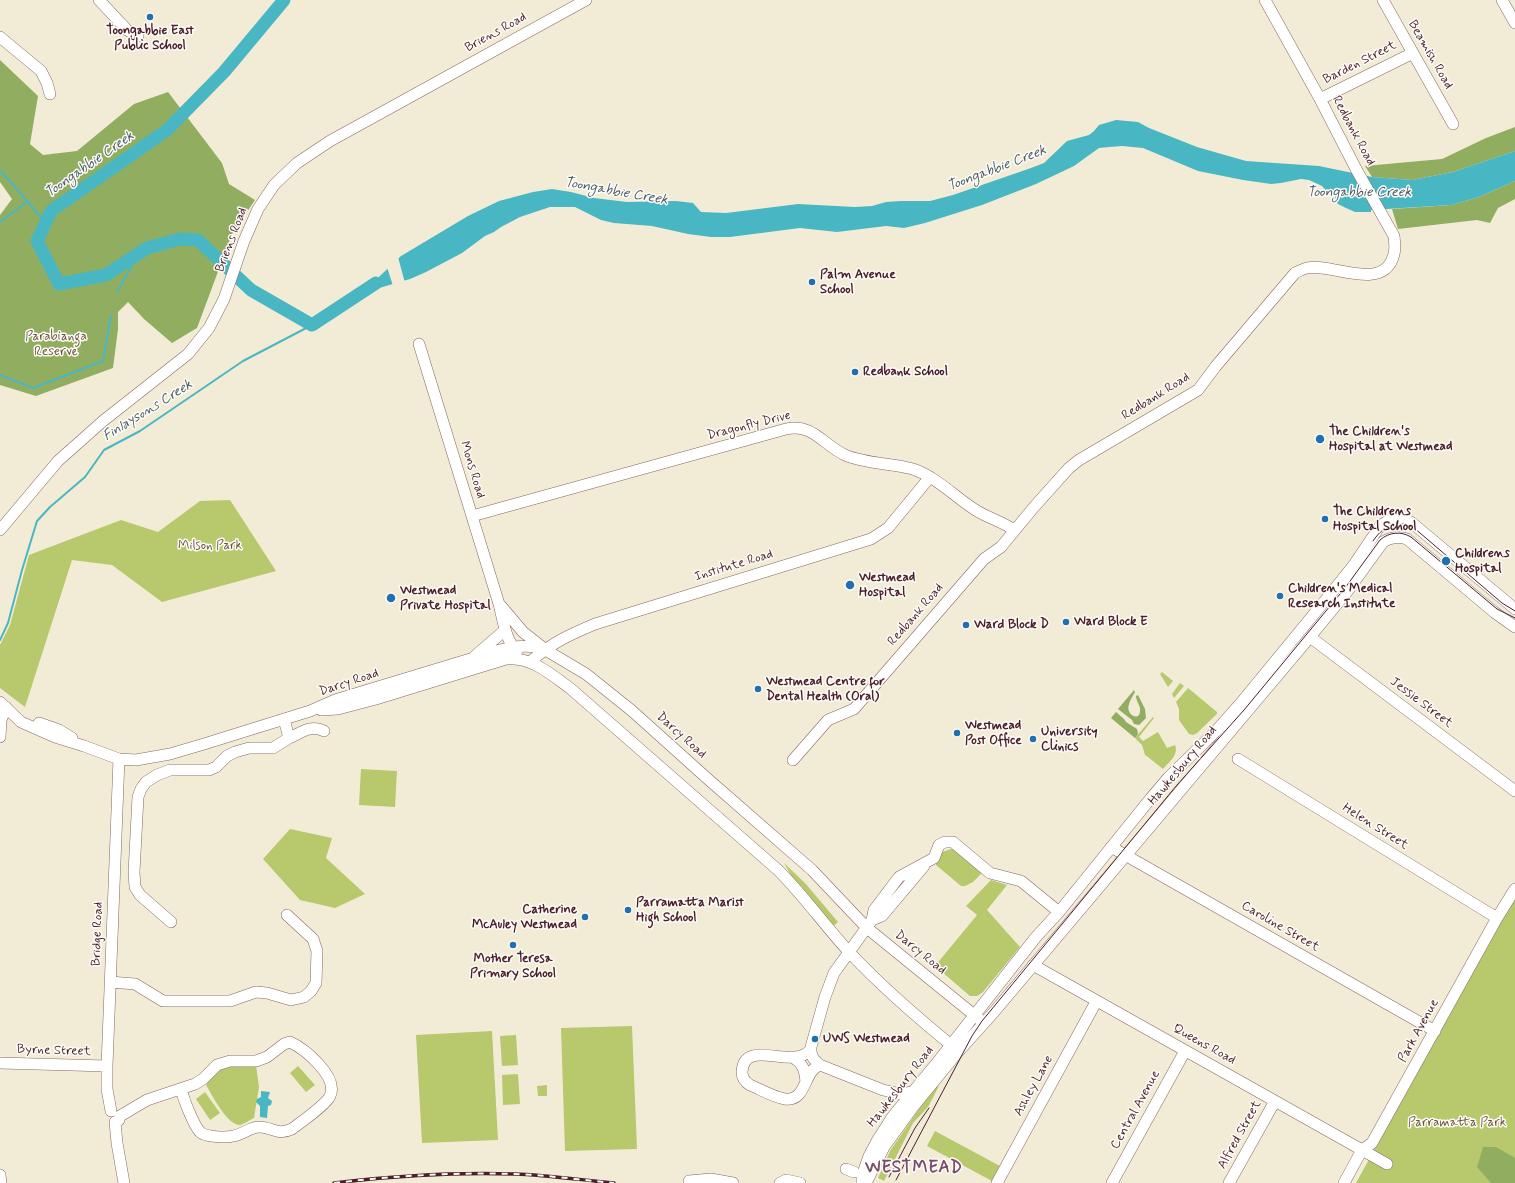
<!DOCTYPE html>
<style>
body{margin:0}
canvas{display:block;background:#f2ecd6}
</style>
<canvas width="1515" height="1183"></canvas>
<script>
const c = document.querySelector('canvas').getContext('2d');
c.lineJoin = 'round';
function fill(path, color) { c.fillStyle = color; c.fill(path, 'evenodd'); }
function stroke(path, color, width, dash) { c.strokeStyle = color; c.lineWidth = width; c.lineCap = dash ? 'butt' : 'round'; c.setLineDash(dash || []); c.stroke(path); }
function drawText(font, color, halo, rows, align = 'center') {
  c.font = font + ' Mynerve,sans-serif'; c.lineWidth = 3; c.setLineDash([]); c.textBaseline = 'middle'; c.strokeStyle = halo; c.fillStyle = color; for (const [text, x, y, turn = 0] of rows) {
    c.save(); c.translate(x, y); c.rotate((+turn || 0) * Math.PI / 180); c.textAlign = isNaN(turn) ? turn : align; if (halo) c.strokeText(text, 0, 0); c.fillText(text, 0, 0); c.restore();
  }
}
fill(new Path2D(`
 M230 500 276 571 162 602 112 565 72 560 25 707 0 688V645L10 625 29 555 121 520 158 532 200 501Z
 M1162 672 1173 681 1168 687 1160 674Z
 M1180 683 1184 686 1174 698 1172 694Z
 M1188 688 1217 712V714L1197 733 1193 735 1189 734 1179 720V709L1176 702Z
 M1153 717 1154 718 1139 737 1143 741 1158 732 1167 748 1175 745C1179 755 1169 762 1163 769L1148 757 1145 755 1142 745 1135 738Z
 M361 769 397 771 395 807 359 805Z
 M290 829 332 838 326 858 365 894 335 908 300 900 263 859Z
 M951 849 957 850 981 870V874L973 882 965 886H961L936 865V863L942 852Z
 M784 863 805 883 838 922 832 927 802 887 792 877Z
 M991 880 1007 885 987 910 1020 947 983 992 977 996H970L935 966 977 915 966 906Z
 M1515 894V1183H1356Z
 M632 1026 637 1149 565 1151 561 1028Z
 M492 1031 498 1140 422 1143 416 1035Z
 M516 1035 518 1065 502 1066 500 1036Z
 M231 1065H256L259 1087 254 1118C250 1120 244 1124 240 1125 227 1125 212 1095 206 1085L216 1072Z
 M298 1066 315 1085 306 1092 290 1073Z
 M518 1074 520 1104 503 1105 502 1075Z
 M547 1085V1096H538L537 1086Z
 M939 1086 928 1107 913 1123 884 1181 878 1178 890 1151 933 1089Z
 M205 1092 220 1113 210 1120 196 1099Z
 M935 1131 1000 1166 992 1181 927 1146Z`), '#b7c96c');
fill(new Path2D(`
 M0 60 38 96 30 144 43 155 77 151 134 104 168 92 222 163 229 184 255 200 232 234 197 328 172 343 144 319 128 302 118 312V329L113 368 36 396 0 385V215L12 199 0 182Z
 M1515 127V151L1453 172 1412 180 1372 177 1365 166 1442 159 1486 138Z
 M1515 181V199L1498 208 1490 223 1477 220 1398 229 1392 209 1451 205 1479 197Z
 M1134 690 1135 692C1133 696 1130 700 1129 704 1125 715 1140 722 1140 711 1141 706 1136 701 1136 696L1138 695 1145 709 1146 718 1139 725 1134 724 1132 720 1118 709Z
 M1116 712 1124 719 1126 722 1137 729 1138 734 1135 738 1111 718Z
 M1483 1147H1496L1515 1158V1183H1491L1477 1167Z`), '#91ad60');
fill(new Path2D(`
 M1116 120 1138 122 1149 128 1197 147 1246 161 1319 166 1372 177 1412 180 1453 172 1515 151V181L1479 197 1451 205 1371 210V212H1355L1346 208 1338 204 1322 186 1309 180 1301 179 1281 183 1271 184 1243 180 1198 171 1143 148 1122 146 1110 147 1099 148 1074 166 1036 184 982 205 925 223 904 228 886 226 837 232 800 228 730 237H711L688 234 652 226 614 223 601 220 575 207H550L520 217 501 227 494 232 485 236 462 253 426 272 410 279 362 293 401 256 468 216 499 201 533 192 552 189 571 192 594 198 627 202 676 201 693 203 701 212 726 213 798 204 855 207 872 206 886 202 901 201H930L953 195 1031 168 1044 163 1067 141 1089 135 1094 131 1099 125Z
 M261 1091 270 1092 268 1098 272 1101 271 1105 268 1106 267 1118 260 1117V1106L256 1102 257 1099 261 1097Z`), '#49b7c3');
fill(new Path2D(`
 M398 257 405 283 393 286 387 267Z`), '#f2ecd6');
stroke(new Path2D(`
 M0 170 46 223
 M0 222 28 201
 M117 292 139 253
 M0 375 33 388 103 361 111 316
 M0 640 8 623 22 570 37 521 50 507 85 477 104 450 140 431 243 361 312 325`), '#49b7c3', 2);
stroke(new Path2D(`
 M284 0 224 72 167 130 51 211 37 241 59 284 106 275 147 248 180 239 198 240 251 290 312 325 376 283`), '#49b7c3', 13);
const minor = new Path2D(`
 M99 0 127 30 138 36
 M1383 0 1453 124
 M1502 0 1515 23
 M0 37 41 71 47 83 50 94
 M1320 99 1413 53
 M419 344 499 604C503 619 505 640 517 651
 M472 516 786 429C813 423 823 445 845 455 866 464 891 463 913 469 936 477 954 496 974 509 987 518 1002 521 1014 530
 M0 530 58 461 103 421 188 354 209 328 224 299 244 241 258 209 274 185 297 163 330 141 586 0
 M501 606 523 632 542 647
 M1310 637 1515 791
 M475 656 505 630
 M530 662C551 643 569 635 595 624L871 539 888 528 930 477
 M0 702 21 722 55 737 84 746 119 759 136 760 170 754 204 744 310 711 335 700 500 650C515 646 529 644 544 649L586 674 631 710 709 780 812 870 867 928 984 1023
 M321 710 338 709 376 699 506 659C531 656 552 675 571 689L778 870C804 896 825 926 850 953 883 988 919 1019 956 1049
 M39 723 59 730 72 738
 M0 737 1 720 6 707
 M289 738C301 733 311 724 324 731
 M1238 759 1497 918
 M793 760 828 720 854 709 984 559 1001 547 1034 507 1069 468 1079 460 1198 390 1216 366 1295 273C1299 271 1303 269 1307 268 1330 263 1377 289 1391 262 1396 253 1395 245 1394 236L1356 169 1320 99 1265 0
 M1111 847 1435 1031
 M872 920 882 916 924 866
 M171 922 140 895 135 887 134 872 138 797 141 789 146 782 157 775 170 770H209L216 767 227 756 235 752 249 748H273L289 738 284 719
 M1033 965 1387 1164
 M110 982 135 984 163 1001H230L256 992 267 993 291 1000 304 997 311 991 316 983 317 951 313 939 287 915
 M811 1049C794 1072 744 1036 742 1072 742 1078 745 1082 750 1085 760 1089 773 1097 785 1099 807 1102 803 1071 820 1065
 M792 1057C803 1063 805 1070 806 1082
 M0 1063 107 1066
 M912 1092 901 1094 883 1090 820 1065C814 1060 810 1056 811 1047L825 997 834 973 872 920 874 910 899 877 934 858 939 845 945 842H953L990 873 1021 881 1059 912
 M111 1111 107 1089V1066L119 759
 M115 1122 119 1120 120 1116 147 1100 195 1084 203 1079 217 1065 230 1061H256L267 1057 284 1044 290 1042C305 1049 339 1077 330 1096 326 1105 301 1122 292 1129 277 1136 273 1127 259 1127 250 1127 242 1135 233 1136 226 1138 205 1137 200 1132 193 1124 184 1100 181 1089
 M115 1122 117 1143 124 1183
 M846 1169 854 1172
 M0 1175 1 1183
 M689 1181 711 1179 733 1183
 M780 1183 786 1180 800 1183
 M862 1183V1176L869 1156 877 1141 893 1116 940 1059 1036 937 1059 912 1151 798 1168 778 1216 731 1240 704 1337 586 1353 566 1380 526 1389 520 1394 519 1406 520 1411 522 1515 609
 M866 1183 884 1147 913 1107 958 1052 994 1012 1310 637 1346 593 1383 542C1391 537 1398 536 1407 539L1494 612 1515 627
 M997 1183 1096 1002
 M1112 1183 1185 1051
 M1229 1183 1275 1101
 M1344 1183 1362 1150 1372 1143 1497 918 1515 889`);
stroke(minor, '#856767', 12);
stroke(minor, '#fff', 11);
stroke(new Path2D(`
 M1373 541C1385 523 1402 517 1420 533L1502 603 1515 611
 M889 1177 915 1128 929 1108
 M896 1180 972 1036 982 1021 1177 785 1244 710 1345 588 1380 540C1389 532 1401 531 1411 537L1497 609 1515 618`), '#4a1f2b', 1);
const rail = new Path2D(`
 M334 1183C393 1176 454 1172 514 1174 547 1175 581 1180 614 1183`);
stroke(rail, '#4a1f2b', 3.5);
stroke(rail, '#fdfcf7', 2, [6]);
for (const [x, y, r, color] of [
 [150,17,4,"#1f6fb2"],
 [812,282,4,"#1f6fb2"],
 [855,372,4,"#1f6fb2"],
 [1320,439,5,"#1f6fb2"],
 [1325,519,4,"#1f6fb2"],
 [1446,561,5,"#1f6fb2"],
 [850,585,5,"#1f6fb2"],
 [1280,596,4,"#1f6fb2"],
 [391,598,5,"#1f6fb2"],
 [1066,622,4,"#1f6fb2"],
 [966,625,4,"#1f6fb2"],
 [758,689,4,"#1f6fb2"],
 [957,733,4,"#1f6fb2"],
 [1033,739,4,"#1f6fb2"],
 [628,910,4,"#1f6fb2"],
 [585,917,4,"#1f6fb2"],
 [513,945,4,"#1f6fb2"],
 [815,1039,4,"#1f6fb2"]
]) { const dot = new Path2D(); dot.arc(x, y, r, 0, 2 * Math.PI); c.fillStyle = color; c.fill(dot); stroke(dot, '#fdfcf7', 1.5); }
drawText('bold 13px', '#4a1f2b', '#fdfcf7', [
 ["Toongabbie East",150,31,"center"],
 ["Public School",150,46,"center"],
 ["Palm Avenue",820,275],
 ["School",820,290],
 ["Redbank School",863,372],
 ["The Children's",1329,432],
 ["Hospital at Westmead",1329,447],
 ["The Childrens",1333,512],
 ["Hospital School",1333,527],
 ["Childrens",1455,554],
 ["Hospital",1455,569],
 ["Westmead",859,578],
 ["Hospital",859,593],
 ["Children's Medical",1288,589],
 ["Research Institute",1288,604],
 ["Westmead",400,591],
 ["Private Hospital",400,606],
 ["Ward Block E",1074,622],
 ["Ward Block D",974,625],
 ["Westmead Centre for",766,682],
 ["Dental Health (Oral)",766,697],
 ["Westmead",965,726],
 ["Post Office",965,741],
 ["University",1041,732],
 ["Clinics",1041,747],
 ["Parramatta Marist",636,903],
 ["High School",636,918],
 ["Catherine",577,910,"right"],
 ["McAuley Westmead",577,925,"right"],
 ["Mother Teresa",513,959,"center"],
 ["Primary School",513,974,"center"],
 ["UWS Westmead",823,1039]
], 'left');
drawText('13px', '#4a1f2b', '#fdfcf7', [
 ["Briens Road",496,33,-29],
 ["Beamish Road",1430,55,60],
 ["Barden Street",1360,63,-27],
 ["Redbank Road",1353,131,62],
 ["Briens Road",232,240,-69],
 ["Redbank Road",1156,397,-32],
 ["Dragonfly Drive",749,426,-14],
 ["Mons Road",472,470,73],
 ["Institute Road",734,566,-17],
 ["Redbank Road",916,615,-49],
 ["Darcy Road",349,683,-18],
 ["Jessie Street",1421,703,37],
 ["Darcy Road",681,736,42],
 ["Hawkesbury Road",1183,766,-50],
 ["Helen Street",1375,827,32],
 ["Caroline Street",1280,927,30],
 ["Bridge Road",98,934,-88],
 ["Darcy Road",920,953,39],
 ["Park Avenue",1419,1031,-61],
 ["Queens Road",1204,1045,29],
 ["Byrne Street",54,1051,2],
 ["Ashley Lane",1034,1086,-61],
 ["Hawkesbury Road",901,1087,-52],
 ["Central Avenue",1136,1110,-61],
 ["Alfred Street",1240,1135,-61]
]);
drawText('13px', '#6b523e', '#fdfcf7', [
 ["Parabianga",56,337],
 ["Reserve",56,352],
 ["Milson Park",210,546],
 ["Parramatta Park",1457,1123]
]);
drawText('italic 14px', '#4a5c68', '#fdfcf7', [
 ["Toongabbie Creek",90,165,-35],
 ["Toongabbie Creek",997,169,-21],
 ["Toongabbie Creek",616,192,10],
 ["Toongabbie Creek",1359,193],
 ["Finlaysons Creek",148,411,-32]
]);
c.letterSpacing = '1px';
drawText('bold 17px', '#784c6c', '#fdfcf7', [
 ["WESTMEAD",914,1168]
]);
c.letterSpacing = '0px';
</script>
